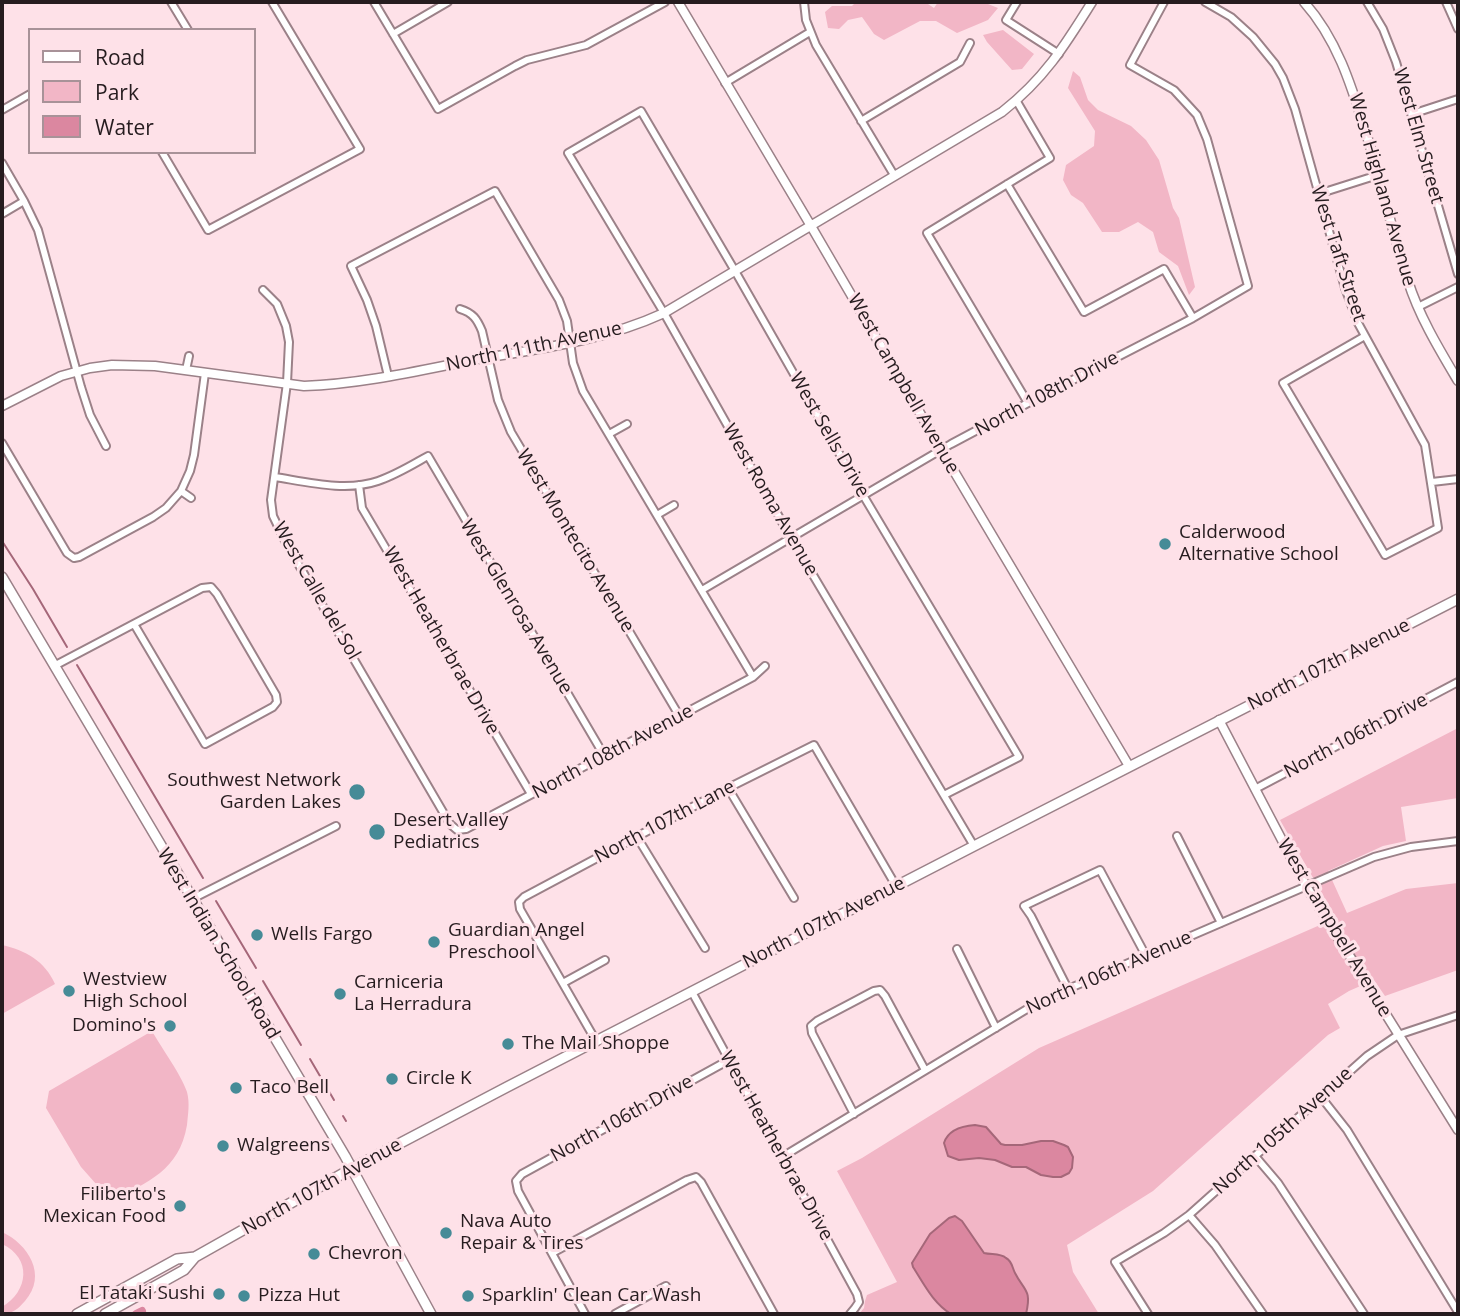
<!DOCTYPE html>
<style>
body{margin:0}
#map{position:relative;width:1460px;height:1316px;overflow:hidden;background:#fee1e8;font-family:"Open Sans",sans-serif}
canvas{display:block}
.frame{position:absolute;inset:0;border:4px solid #261c1f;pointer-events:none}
.legend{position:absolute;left:28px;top:28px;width:228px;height:126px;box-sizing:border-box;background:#fee1e8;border:2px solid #a89298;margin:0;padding:9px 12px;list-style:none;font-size:21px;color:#261c1f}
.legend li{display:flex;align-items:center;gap:14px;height:35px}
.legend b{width:35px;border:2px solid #a89298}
</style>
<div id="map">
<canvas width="1460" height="1316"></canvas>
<div class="frame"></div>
<ul class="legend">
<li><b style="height:9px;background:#fff"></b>Road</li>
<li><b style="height:19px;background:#f2b6c6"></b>Park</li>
<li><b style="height:19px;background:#db87a0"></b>Water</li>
</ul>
</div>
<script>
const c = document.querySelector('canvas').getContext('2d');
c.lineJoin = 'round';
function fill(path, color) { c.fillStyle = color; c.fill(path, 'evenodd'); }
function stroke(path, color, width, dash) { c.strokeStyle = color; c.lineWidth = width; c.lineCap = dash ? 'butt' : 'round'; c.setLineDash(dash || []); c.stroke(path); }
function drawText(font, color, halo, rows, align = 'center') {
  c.font = font + ' "Open Sans",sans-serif'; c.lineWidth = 6; c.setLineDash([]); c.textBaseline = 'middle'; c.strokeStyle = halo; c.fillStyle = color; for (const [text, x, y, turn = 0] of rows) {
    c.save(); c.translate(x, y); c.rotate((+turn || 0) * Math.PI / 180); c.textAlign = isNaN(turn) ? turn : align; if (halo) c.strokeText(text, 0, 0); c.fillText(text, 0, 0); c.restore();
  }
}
fill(new Path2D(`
 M856 2H925L934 8 938 2H983L998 8 988 20 957 33 936 21H920L884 40 874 34 862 17 848 20 839 29 828 28 825 12 832 6H852Z
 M1003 30 1034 54 1022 69 1012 70 987 42 983 35Z
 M1073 71 1080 77 1088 100 1098 110 1131 126 1146 140 1159 160 1173 208 1179 218 1195 287 1189 295 1178 266 1159 252 1153 232 1138 222 1119 232H1102L1083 203 1071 195 1063 180 1066 165 1094 146 1095 131 1068 88Z
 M1458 728V798L1401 807 1406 841 1383 846 1328 871 1347 913 1406 889 1458 883V970L1385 996 1374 980 1349 991 1328 1004 1340 1028 1328 1035 1153 1191 1067 1245 1073 1272 1099 1314H859L864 1308 865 1301 867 1295 897 1282 837 1171 862 1158 1039 1048 1336 918 1280 820Z
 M2 945C25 950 45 961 55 984L2 1014Z
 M152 1031C162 1049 181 1074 187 1092 190 1103 188 1114 187 1125 179 1171 148 1181 112 1202L81 1167 46 1108 49 1091Z
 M2 1232C28 1244 48 1275 25 1301 18 1309 12 1314 2 1314V1307C29 1291 32 1258 2 1244Z`), '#f2b6c6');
const water = new Path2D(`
 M975 1125 986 1127 1001 1144 1005 1145H1022L1041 1141H1053L1064 1145 1068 1147 1073 1157 1072 1168 1069 1173 1061 1177H1053L1041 1175 1026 1167H1012L995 1160 979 1158 959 1160 948 1156 944 1143C948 1130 962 1126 975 1125Z
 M955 1216 962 1221 984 1253C992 1255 1000 1253 1006 1258 1012 1261 1012 1267 1015 1273 1024 1291 1032 1289 1026 1314H951C933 1303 924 1284 913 1267L912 1263 930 1234 949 1218Z`);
fill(water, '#db87a0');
stroke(water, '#a56779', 2);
stroke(new Path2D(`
 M2 541 33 589 67 647
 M77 665 203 878
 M216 901 256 968
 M263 981 301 1045
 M310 1059 334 1100
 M343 1116 346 1121`), '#a56779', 2);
stroke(new Path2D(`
 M136 1314 142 1311`), '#db87a0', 8);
const minor = new Path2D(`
 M171 2 188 30
 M374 2 438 109 515 66 527 60 586 45 665 2
 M804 2 806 20 816 45 894 175
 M1017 2 1006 20 1059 54
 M1205 2 1231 17 1253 37 1275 64 1283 78 1295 109 1345 288 1358 323 1425 445 1438 528 1385 555 1283 383 1365 336
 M1367 2 1383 29 1396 62 1458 274
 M1446 2 1458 29
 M393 34 448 2
 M725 83 810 32
 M1016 100 1050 158 927 233 1028 403
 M2 110 30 94
 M1412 114 1458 99
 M861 121 960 62 970 43
 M162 152 208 230 360 149 272 2
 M2 163 24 201 38 230 81 387 90 415 106 446
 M1007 184 1084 312 1164 269 1193 318
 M1318 194 1378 175
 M2 214 24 201
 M263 290 277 304 286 326 289 342 287 383 271 500 273 516 286 543 450 824 457 830 466 829 753 677 765 666
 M1418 307 1458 287
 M460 309C473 313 477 319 482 331L498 400 511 432 680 717
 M186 370 189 356
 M388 376 376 326 367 300 351 266 495 191 559 300 567 321 573 363 583 391 753 677
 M609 434 627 424
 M2 443 67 553 74 558 79 557 153 517 166 508 181 491 190 471 194 455 205 373
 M275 477C307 482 346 492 378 481 396 475 412 465 428 456L605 757
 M1432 482 1458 479
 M359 485 362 508 531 794
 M181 491 191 498
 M657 515 674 505
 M702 590 951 444 1028 403 1193 318 1248 286 1207 139 1197 115 1174 90 1130 65 1164 2
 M54 666 202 588 211 587 217 594 276 695 277 702 273 707 205 744 134 624
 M728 788 794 898
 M1255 789 1458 682
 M944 795 1019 757 863 495 735 271 641 111 568 153 664 313 791 538 974 846
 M1177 836 1221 923
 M637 837 705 948
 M192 899 336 826
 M957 949 996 1028
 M563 983 605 960
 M1068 989 1031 916 1024 906 1100 870 1146 956
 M692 992 857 1294 859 1302 855 1308 850 1314
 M596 1041 520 909 519 902 524 897 728 788 814 745 896 886
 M1321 1097 1347 1130 1458 1312
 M854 1114 812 1033 811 1026 817 1021 874 991 880 990 885 996 925 1070
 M1255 1156 1278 1183 1364 1314
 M782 1157 1027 1009 1068 989 1374 857 1411 847 1458 841
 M1189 1215 1215 1245 1263 1314
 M552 1253 687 1180 696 1177 701 1182 774 1314
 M585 1314 518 1191 516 1181 522 1174 729 1060
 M615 1314 666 1286
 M1148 1314 1115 1262 1164 1233 1189 1215 1367 1056 1398 1035 1458 1015`);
const tertiary = new Path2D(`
 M678 2 811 226 945 456 1129 766
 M1304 2C1338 40 1352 88 1367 136 1381 184 1393 233 1408 281 1419 316 1439 349 1458 381
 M2 406 61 376 90 368 112 365 155 366 304 386C361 384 417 371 473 360 538 349 603 341 664 313L1002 112C1044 79 1064 47 1092 2
 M1219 720 1306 886 1458 1130`);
const secondary = new Path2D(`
 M2 577 345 1156 431 1314
 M77 1314 177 1259 195 1257 351 1169 507 1087 974 846 1458 599
 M105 1314 184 1270 195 1257`);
stroke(minor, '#9b8188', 10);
stroke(tertiary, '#9b8188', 11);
stroke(secondary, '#9b8188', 12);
stroke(minor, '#fff', 6);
stroke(tertiary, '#fff', 8);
stroke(secondary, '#fff', 9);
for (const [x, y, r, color] of [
 [1165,544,7,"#468b97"],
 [357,792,9,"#468b97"],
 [377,832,9,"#468b97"],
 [257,935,7,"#468b97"],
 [434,942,7,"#468b97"],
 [69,991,7,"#468b97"],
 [340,994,7,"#468b97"],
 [170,1026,7,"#468b97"],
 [508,1044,7,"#468b97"],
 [392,1079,7,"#468b97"],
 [236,1088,7,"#468b97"],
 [223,1146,7,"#468b97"],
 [180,1206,7,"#468b97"],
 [446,1233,7,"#468b97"],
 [314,1254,7,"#468b97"],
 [219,1294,7,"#468b97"],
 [244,1296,7,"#468b97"],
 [468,1296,7,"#468b97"]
]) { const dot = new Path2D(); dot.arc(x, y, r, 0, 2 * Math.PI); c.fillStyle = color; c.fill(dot); stroke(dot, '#fee1e8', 2.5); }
drawText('19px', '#261c1f', '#fee1e8', [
 ["West Elm Street",1418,136,74],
 ["West Highland Avenue",1382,190,74],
 ["West Taft Street",1338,254,72],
 ["North 111th Avenue",534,347,-12],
 ["West Campbell Avenue",903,384,60],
 ["North 108th Drive",1047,394,-28],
 ["West Sells Drive",829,435,60],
 ["West Roma Avenue",770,500,60],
 ["West Montecito Avenue",575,541,59],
 ["West Calle del Sol",316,591,60],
 ["West Glenrosa Avenue",516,607,59],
 ["West Heatherbrae Drive",441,641,60],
 ["North 107th Avenue",1329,665,-27],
 ["North 106th Drive",1356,736,-28],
 ["North 108th Avenue",613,752,-28],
 ["North 107th Lane",665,822,-28],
 ["North 107th Avenue",824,923,-27],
 ["West Campbell Avenue",1334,928,59],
 ["West Indian School Road",218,944,59],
 ["North 106th Avenue",1109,973,-24],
 ["North 106th Drive",622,1119,-29],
 ["North 105th Avenue",1283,1131,-42],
 ["West Heatherbrae Drive",776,1146,61],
 ["North 107th Avenue",322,1187,-29]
]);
drawText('19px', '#261c1f', '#fee1e8', [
 ["Calderwood",1179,533],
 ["Alternative School",1179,555],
 ["Southwest Network",341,781,"right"],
 ["Garden Lakes",341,803,"right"],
 ["Desert Valley",393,821],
 ["Pediatrics",393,843],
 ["Guardian Angel",448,931],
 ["Preschool",448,953],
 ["Wells Fargo",271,935],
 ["Westview",83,980],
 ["High School",83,1002],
 ["Carniceria",354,983],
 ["La Herradura",354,1005],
 ["Domino's",156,1026,"right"],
 ["The Mail Shoppe",522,1044],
 ["Circle K",406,1079],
 ["Taco Bell",250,1088],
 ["Walgreens",237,1146],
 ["Filiberto's",166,1195,"right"],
 ["Mexican Food",166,1217,"right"],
 ["Nava Auto",460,1222],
 ["Repair & Tires",460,1244],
 ["Chevron",328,1254],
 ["El Tataki Sushi",205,1294,"right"],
 ["Pizza Hut",258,1296],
 ["Sparklin' Clean Car Wash",482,1296]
], 'left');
</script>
